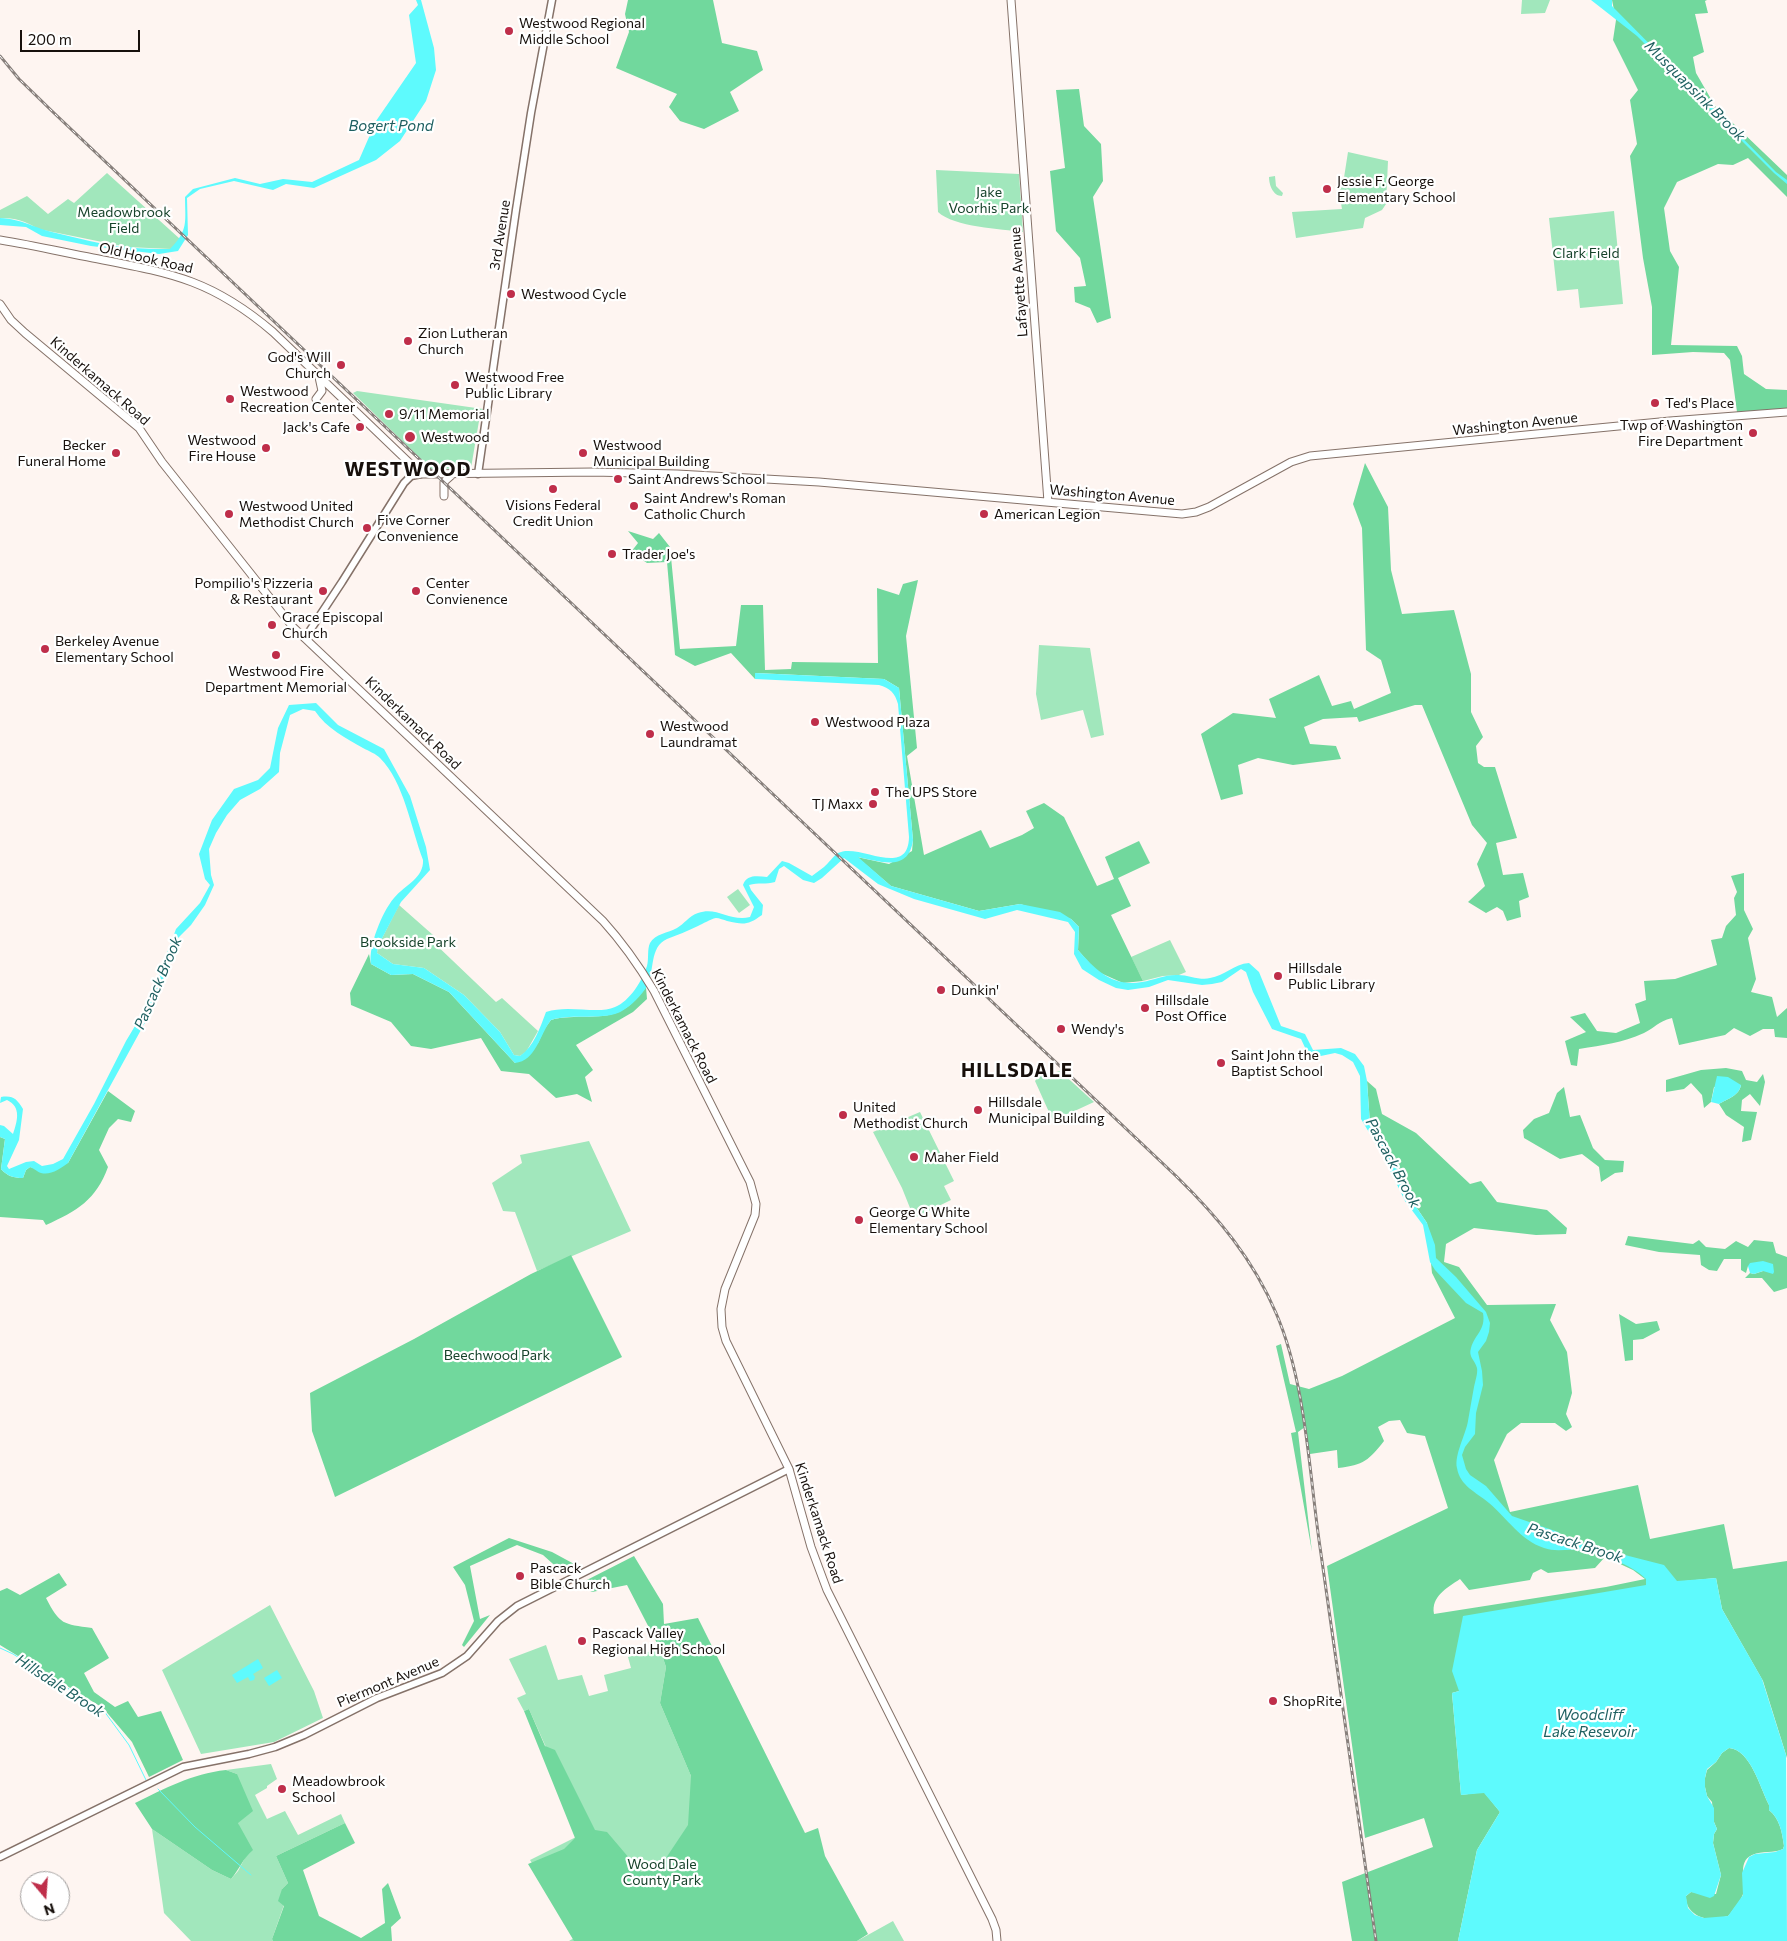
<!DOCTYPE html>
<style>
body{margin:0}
#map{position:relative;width:1787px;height:1941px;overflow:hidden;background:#fef5f1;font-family:Commissioner,sans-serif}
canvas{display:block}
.north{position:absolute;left:20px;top:1871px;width:50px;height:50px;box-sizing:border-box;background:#fff;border:1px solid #a29f9e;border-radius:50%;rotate:162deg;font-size:14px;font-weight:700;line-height:20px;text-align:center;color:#17100c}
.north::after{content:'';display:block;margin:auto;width:18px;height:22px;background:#bf2e4a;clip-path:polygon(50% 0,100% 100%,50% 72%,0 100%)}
.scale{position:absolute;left:20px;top:30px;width:120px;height:22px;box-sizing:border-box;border:2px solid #17100c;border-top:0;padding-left:6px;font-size:15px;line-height:18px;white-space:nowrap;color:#17100c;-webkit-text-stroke:4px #fff;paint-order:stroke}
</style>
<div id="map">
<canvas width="1787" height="1941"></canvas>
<div class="north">N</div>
<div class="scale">200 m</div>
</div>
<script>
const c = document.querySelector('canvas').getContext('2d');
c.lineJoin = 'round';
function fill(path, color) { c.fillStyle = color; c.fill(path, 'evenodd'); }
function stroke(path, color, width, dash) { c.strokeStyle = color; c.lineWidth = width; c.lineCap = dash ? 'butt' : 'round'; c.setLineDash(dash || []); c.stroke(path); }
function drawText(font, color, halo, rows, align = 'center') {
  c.font = font + ' Commissioner,sans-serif'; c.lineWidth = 4.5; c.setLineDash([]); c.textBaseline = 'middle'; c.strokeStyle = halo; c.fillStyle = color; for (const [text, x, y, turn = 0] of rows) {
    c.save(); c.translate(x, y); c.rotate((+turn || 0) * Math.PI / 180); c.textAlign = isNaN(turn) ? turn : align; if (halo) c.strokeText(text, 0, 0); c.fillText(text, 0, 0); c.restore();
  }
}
fill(new Path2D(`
 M1522 0H1550L1545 13 1521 14Z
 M1348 152 1388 161 1386 204 1382 210 1365 218 1363 228 1296 238 1292 212 1342 209 1338 186 1343 184Z
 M936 170 1019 174 1023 232C1001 229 954 227 938 212Z
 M107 173 180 239 171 249 127 247 38 229C26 221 15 218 0 218V210L27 196 48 214 68 199 74 203Z
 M1275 176 1276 186 1283 193 1282 196C1273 196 1269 185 1269 177Z
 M1614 211 1623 304 1580 308 1578 289 1557 291 1549 218Z
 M357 391 483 409 480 415 471 468 431 469 353 393Z
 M1039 645 1090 648 1104 735 1091 738 1083 710 1041 720 1036 694Z
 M738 889 750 905 739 913 727 897Z
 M399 905 433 935 430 939 496 1002 502 998 538 1031 526 1052 520 1056 514 1055 500 1032 464 995 424 968 393 964 377 953 378 946Z
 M1170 940 1186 972 1179 975 1163 976 1143 981 1131 957Z
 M1060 1071 1094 1102 1053 1121 1035 1081 1038 1077Z
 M920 1112 954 1181 944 1186 951 1200 914 1218 902 1188 873 1132Z
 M589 1141 631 1231 537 1271 515 1212 503 1211 492 1183 522 1163 520 1155Z
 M270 1605 314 1691 323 1718 274 1742 201 1754 162 1670Z
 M546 1645 558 1680 582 1675 589 1696 608 1691 604 1675 631 1668 628 1657 660 1649 666 1667 660 1703 691 1776V1780L809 1941H569L577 1936 530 1860 584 1833 529 1709 524 1711 517 1698 526 1694 509 1659Z
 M271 1764 277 1779 267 1786V1788L255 1795 267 1819 285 1811 298 1835 341 1814 345 1823 276 1856 288 1883 282 1889 284 1905 272 1939 273 1941H191L164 1913 152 1829 212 1870 231 1879 238 1871 246 1856 238 1823 237 1774 226 1770Z
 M893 1921 904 1941H857Z`), '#a1e7bc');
fill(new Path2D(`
 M628 0H713L722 43 757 51 763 70 730 92 739 111 704 129 680 121 669 107 677 94 616 68 629 32 625 14Z
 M1612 0H1707L1705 1 1708 13 1695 14 1704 52 1693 57 1696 73 1715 106 1787 175V197L1748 158 1733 165 1718 164 1677 182 1664 208 1670 251 1679 267 1671 345 1737 346 1742 356 1744 374 1766 389 1787 390V410L1737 412 1730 360 1724 353 1693 352 1652 355V307L1643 258 1630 156 1637 144 1630 100 1638 90 1613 40 1616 20Z
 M1079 89 1084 126 1101 144 1103 181 1093 197 1111 318 1097 323 1090 308 1075 302 1074 287 1086 286 1080 258 1056 231 1050 171 1065 168 1056 90Z
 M1365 463 1388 507 1391 570 1402 614 1454 610 1471 674V712L1483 737 1476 746 1478 763 1484 767H1495L1517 838 1496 843 1503 875 1523 873 1529 897 1519 901 1521 917 1507 921 1503 911 1497 907 1486 913 1468 902 1485 886 1477 864 1487 843 1472 825 1422 705H1415L1359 722 1357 717 1323 719 1304 727 1310 744 1336 746 1341 759 1293 765 1258 758 1238 765 1243 794 1221 800 1201 734 1233 713 1276 718 1269 699 1319 675 1332 706 1351 701 1354 709 1391 693 1381 660 1366 650 1362 528 1353 504Z
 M628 531 653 539 659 533 670 547 680 649 736 646 741 605H763L765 670 791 669 792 662 878 663 877 588 899 595 903 584 918 580 906 636 917 748 907 756 924 855 981 830 990 848 1022 835 1034 828 1026 811 1044 803 1064 817 1097 886 1114 879 1105 857 1139 841 1150 863 1118 878 1131 906 1111 915 1143 981 1123 983 1096 971 1078 950 1079 927 1071 919 1020 904 979 911 891 886 857 857 889 864 912 851 913 840 899 688 884 679 756 673 755 679 731 653 695 666 675 655 667 562 647 563 631 552 638 543Z
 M1744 873V910L1753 929 1748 938 1756 979 1751 992 1772 997 1777 1017 1787 1008V1038L1775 1037 1774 1029H1763L1750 1036 1734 1028 1725 1035 1679 1045 1672 1018C1657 1022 1656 1027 1644 1033 1621 1043 1604 1045 1579 1049L1577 1066 1571 1065 1565 1041 1586 1032 1570 1017 1585 1013 1597 1031 1616 1033 1640 1023 1635 1004 1646 1000 1644 981 1675 979 1717 965 1711 940 1722 938 1726 926 1736 915 1734 898 1737 892 1731 876Z
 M369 954 371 964 391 975 413 974 449 992 515 1063 538 1043 545 1028 551 1020C574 1013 604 1022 624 1009 633 1004 640 994 646 987L647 999 633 1012 576 1045 593 1070 585 1077 592 1102 577 1094 556 1098 529 1074 501 1071 481 1038 431 1049 411 1046 391 1022 351 1005 350 993Z
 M1726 1068 1742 1071 1746 1080 1757 1082 1763 1074 1765 1082 1760 1106 1750 1094 1742 1100 1741 1111 1757 1112 1751 1140 1742 1142 1744 1127 1726 1115 1719 1104C1727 1099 1739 1096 1741 1085L1714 1087 1711 1102 1704 1108 1702 1095 1691 1083 1684 1089 1666 1092V1080L1701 1070Z
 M1367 1081 1376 1089 1382 1114 1416 1133 1470 1184 1481 1181 1497 1202 1547 1210 1567 1228 1566 1234 1536 1235 1474 1228 1446 1244 1444 1262 1459 1267 1487 1305 1556 1304 1550 1320 1567 1352 1572 1393 1566 1414 1572 1427 1566 1431 1555 1423H1521L1507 1434 1494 1460 1510 1512 1638 1485 1650 1539 1724 1524 1733 1569 1787 1561V1758L1763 1681 1722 1609 1716 1578 1654 1584 1459 1691 1452 1693 1461 1795 1484 1792 1500 1812 1477 1850 1458 1941H1352L1342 1882 1433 1847 1424 1818 1365 1838 1327 1566 1448 1508 1425 1436 1407 1433 1400 1420 1389 1421 1378 1427 1384 1441C1369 1460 1364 1465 1338 1468L1337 1450 1310 1454 1305 1427 1298 1432 1312 1552 1291 1433 1296 1432 1276 1346 1281 1344 1290 1384 1309 1389 1342 1376 1455 1318 1432 1273 1427 1223 1410 1198 1385 1143 1370 1124ZM1605 1557 1633 1570 1645 1579 1606 1587 1434 1614C1431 1596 1447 1588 1460 1579L1469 1590 1530 1580 1533 1573 1541 1569 1548 1573 1595 1568Z
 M1564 1087 1570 1117 1580 1115 1593 1148 1605 1160 1624 1161 1623 1172 1615 1173 1601 1182 1599 1167 1582 1154 1560 1159 1524 1138 1523 1130 1534 1119 1549 1113 1557 1093Z
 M108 1091 135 1111 131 1122 118 1119 109 1128 99 1150 108 1167C96 1200 77 1211 46 1225L43 1220 0 1217V1137L5 1139 1 1169C7 1176 14 1178 23 1178L26 1170 30 1167 34 1168 68 1163Z
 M1628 1236 1693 1244 1699 1240 1706 1247 1725 1249 1736 1241 1748 1247 1754 1240 1773 1242 1776 1253 1787 1257V1288L1774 1292 1762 1278H1745L1750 1273 1754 1274 1763 1271 1748 1266 1746 1273 1741 1270V1259H1724L1717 1271 1709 1270 1701 1265 1700 1255 1659 1252 1625 1245Z
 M571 1255 622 1357 335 1497 312 1431 310 1393 414 1339 531 1274Z
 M1619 1314 1636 1324 1657 1321 1660 1330 1643 1339 1633 1340V1360L1625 1361Z
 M509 1538 552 1552 576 1565 562 1572 543 1555 517 1545 470 1566 480 1619 490 1615 464 1647 462 1645 474 1621 465 1585 453 1567Z
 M634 1556 663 1604 664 1624 698 1618 805 1833 818 1828 825 1856 868 1934 857 1941H574L528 1864 564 1849 575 1838 524 1711 529 1709 545 1746 555 1750 595 1830 607 1832 641 1872 658 1870 688 1825 691 1776 660 1703 666 1667 660 1649 627 1585 592 1592 579 1584Z
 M59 1573 67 1585 46 1598C60 1625 63 1624 92 1628L109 1658 84 1673 94 1692 115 1707 128 1701 138 1717 161 1711 183 1760 149 1777 132 1742 103 1708 0 1645V1591L7 1588 20 1595Z
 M1729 1748C1751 1750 1760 1788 1769 1805V1810C1780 1819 1782 1832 1784 1846L1783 1849C1773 1854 1763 1850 1752 1855 1736 1862 1747 1884 1743 1894 1741 1901 1734 1908 1730 1914L1728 1916C1726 1916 1724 1917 1721 1918 1705 1922 1685 1914 1686 1896L1691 1892 1716 1894 1721 1875 1713 1843 1714 1834 1717 1829 1714 1822 1712 1802 1707 1796 1705 1787V1778L1707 1770 1716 1762 1722 1753Z
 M226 1770 237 1774 253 1811 238 1823 253 1850C243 1858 239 1870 231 1879L212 1870 152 1829 135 1803C166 1788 191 1774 226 1770Z
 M345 1823 355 1843 303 1870 319 1916 361 1938 385 1923 382 1889 388 1883 401 1918 391 1927 392 1941H273L272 1939 284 1906 278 1901 282 1889 288 1883 276 1856Z`), '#71d89d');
fill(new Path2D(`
 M416 0H421L434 48 436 70 426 101 400 141 376 160 314 188 286 184 273 190 234 181 200 189 187 198 188 235 178 251 159 254 91 246 42 236 26 227 0 225V218C22 219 32 227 52 232 77 238 102 245 128 247 142 249 156 249 170 249 189 230 185 221 185 197L193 189 235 178 260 184 283 179 312 182 359 160 376 121 416 63 409 15 418 5Z
 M1591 0H1612V6L1776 172 1787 180V184L1774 173 1637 36Z
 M755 673 884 679 899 688 913 840C909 872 881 862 858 857L891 886 979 911 1020 904 1060 912 1071 919 1079 927 1078 950C1097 971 1112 987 1142 982 1154 980 1164 975 1176 975 1187 974 1200 981 1210 978 1224 976 1234 964 1249 963L1259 972 1281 1026 1305 1034 1313 1050 1341 1048 1355 1054 1364 1066 1367 1081 1370 1124 1385 1142 1410 1198 1427 1223 1435 1245 1436 1258 1456 1277 1486 1312 1490 1323 1489 1332 1486 1341 1478 1352 1482 1371 1483 1385 1476 1413 1475 1434 1465 1447 1462 1455 1466 1469 1470 1475 1486 1486 1512 1516 1558 1532C1564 1537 1572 1537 1578 1543L1664 1565 1677 1581 1716 1578 1722 1609 1762 1679 1786 1755 1787 1941H1458L1477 1850 1500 1812 1484 1793 1461 1795 1452 1693 1459 1691 1452 1671 1463 1616 1646 1585V1579C1633 1565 1596 1551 1577 1550 1566 1549 1555 1552 1544 1548 1520 1540 1508 1519 1489 1503 1476 1492 1460 1486 1457 1468 1454 1455 1466 1434 1468 1421 1470 1409 1472 1398 1474 1387 1475 1382 1478 1373 1477 1368 1475 1360 1468 1357 1471 1348 1475 1334 1486 1330 1483 1313L1466 1303 1435 1270 1430 1262 1423 1225 1405 1201 1382 1154 1361 1119 1360 1076 1353 1062 1342 1055 1335 1053 1316 1057 1308 1054 1301 1039 1272 1029 1253 992 1246 972 1241 969 1222 982 1212 984 1202 985 1168 980 1149 987 1128 990 1116 988 1099 980 1082 969 1074 954 1075 932 1068 922 1017 910 985 919 914 899 878 884 844 858 822 878 814 883 803 880 784 866 779 869 775 882C766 885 758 882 749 885L751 890 763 905 762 915C748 925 744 925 727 921 724 920 719 918 716 918 710 919 703 924 698 926 688 931 677 935 667 939 649 947 655 971 647 986 642 995 631 1006 622 1011 605 1021 573 1013 551 1020 540 1034 536 1061 515 1063L449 992 413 974 391 975 371 964C368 947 382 912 394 898 405 885 424 878 423 860 411 828 404 782 380 758 376 754 369 751 363 748 347 739 326 728 315 711L303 709 290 715 280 753 279 772 260 789 240 800 227 815 216 833 209 849 211 875 214 885 205 905 191 925 178 938 153 1008 68 1163C60 1169 47 1178 37 1171 35 1170 33 1168 30 1167L26 1170 23 1178C14 1178 7 1176 1 1169L5 1139 0 1137V1125L4 1126 13 1134C17 1122 22 1107 7 1100L0 1103 1 1097C13 1095 17 1099 23 1109L19 1140 7 1166 9 1169 26 1162 34 1161 42 1166 53 1164 63 1159 94 1104 126 1041 147 1006 176 929 200 903 210 885 205 879 199 854 212 820 234 789 258 780 270 768 278 728 289 705 316 703 338 725 384 749 410 796 426 847 430 870 401 902 378 946 377 953 393 964 424 968 464 995 500 1032 514 1055 520 1056C534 1046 540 1028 546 1012 569 1004 597 1015 615 1007 630 1001 642 981 647 966 649 959 647 949 650 943 655 934 668 933 677 928 684 924 689 916 698 913 717 906 730 922 750 917L754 907 743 885C746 874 758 876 767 877L782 861 789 863 812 876C816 873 820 870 824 867 829 863 833 856 838 853 859 842 908 880 909 837L898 704C895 693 890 688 879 685L755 679ZM1729 1748C1751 1750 1760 1788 1769 1805V1810C1780 1819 1782 1832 1784 1846L1783 1849 1775 1852 1755 1854 1749 1857 1742 1873 1743 1895 1728 1916 1704 1918 1695 1915 1688 1908 1686 1896 1691 1892 1710 1898 1714 1896 1721 1875 1713 1843 1714 1834 1717 1829 1714 1822V1808L1707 1796 1705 1787V1778L1707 1769 1716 1762 1722 1753Z
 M1717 1076 1728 1077 1741 1085C1739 1096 1727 1099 1719 1104L1711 1102Z
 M1763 1261 1773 1264 1774 1272 1773 1274 1763 1271 1754 1274 1750 1273 1748 1266 1750 1263Z
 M258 1659 263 1668 253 1674 255 1677 254 1680 250 1681 248 1677 237 1683 232 1675Z
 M277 1670 282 1678 269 1686 264 1678Z`), '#5efafd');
stroke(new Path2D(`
 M129 251 140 252
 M0 1648 13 1654 104 1711 129 1745 146 1780
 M158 1789 195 1827 251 1875`), '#5efafd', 1);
const secondary = new Path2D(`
 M478 474 516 210 531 113 552 0
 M305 638 342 582 404 483 411 476 421 474
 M0 1857 183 1767 249 1754 275 1747 304 1735 377 1698 442 1673 467 1656 498 1621 517 1606 789 1469`);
const primary = new Path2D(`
 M1011 0 1048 502
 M0 240C31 245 62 252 93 258 170 273 211 279 273 332L421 474 593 472 677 474 819 482 1182 514 1196 512 1209 507 1291 462 1310 456 1670 421 1787 412
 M0 304 11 320 25 333 139 428 162 462 293 627 603 921C623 943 639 966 654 991L750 1182 756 1204 755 1215 725 1289 721 1309 722 1327 726 1341 789 1469 811 1547 827 1590 992 1919 996 1930 997 1941
 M316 399 322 391 319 377
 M444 496V482L453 474`);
stroke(secondary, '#857269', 9);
stroke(primary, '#857269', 9);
stroke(secondary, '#fff', 6);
stroke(primary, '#fff', 7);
const rail = new Path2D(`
 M0 56 19 79 54 113 1176 1176C1218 1217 1253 1259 1276 1313 1306 1382 1309 1473 1320 1547 1339 1678 1357 1810 1376 1941`);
stroke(rail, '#877f7b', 3);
stroke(rail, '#fff', 1, [4]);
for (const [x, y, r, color] of [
 [509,31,5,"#bf2e4a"],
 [1327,189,5,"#bf2e4a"],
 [511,294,5,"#bf2e4a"],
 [408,341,5,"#bf2e4a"],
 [341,365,5,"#bf2e4a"],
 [455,385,5,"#bf2e4a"],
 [230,399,5,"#bf2e4a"],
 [1655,403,5,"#bf2e4a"],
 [389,414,5,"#bf2e4a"],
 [360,427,5,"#bf2e4a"],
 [1753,433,5,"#bf2e4a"],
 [410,437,6,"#bf2e4a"],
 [266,448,5,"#bf2e4a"],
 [116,453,5,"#bf2e4a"],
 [583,453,5,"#bf2e4a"],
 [618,479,5,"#bf2e4a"],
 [553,489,5,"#bf2e4a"],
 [634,506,5,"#bf2e4a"],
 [229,514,5,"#bf2e4a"],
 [984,514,5,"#bf2e4a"],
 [367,528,5,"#bf2e4a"],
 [612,554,5,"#bf2e4a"],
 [323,591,5,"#bf2e4a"],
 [416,591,5,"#bf2e4a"],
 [272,625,5,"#bf2e4a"],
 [45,649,5,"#bf2e4a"],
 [276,655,5,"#bf2e4a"],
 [815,722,5,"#bf2e4a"],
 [650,734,5,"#bf2e4a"],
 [875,792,5,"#bf2e4a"],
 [873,804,5,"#bf2e4a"],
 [1278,976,5,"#bf2e4a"],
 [941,990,5,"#bf2e4a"],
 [1145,1008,5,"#bf2e4a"],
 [1061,1029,5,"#bf2e4a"],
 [1221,1063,5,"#bf2e4a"],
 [978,1110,5,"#bf2e4a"],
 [843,1115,5,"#bf2e4a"],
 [914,1157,5,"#bf2e4a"],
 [859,1220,5,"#bf2e4a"],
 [520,1576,5,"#bf2e4a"],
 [582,1641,5,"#bf2e4a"],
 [1273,1701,5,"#bf2e4a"],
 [282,1789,5,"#bf2e4a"]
]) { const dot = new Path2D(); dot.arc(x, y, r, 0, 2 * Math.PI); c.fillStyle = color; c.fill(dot); stroke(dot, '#fff', 2); }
drawText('14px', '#17100c', '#fff', [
 ["Westwood Regional",519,23],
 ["Middle School",519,39],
 ["Jessie F. George",1337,181],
 ["Elementary School",1337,197],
 ["Westwood Cycle",521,294],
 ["Zion Lutheran",418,333],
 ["Church",418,349],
 ["God's Will",331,357,"right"],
 ["Church",331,373,"right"],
 ["Westwood Free",465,377],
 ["Public Library",465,393],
 ["Westwood",240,391],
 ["Recreation Center",240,407],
 ["Ted's Place",1665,403],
 ["9/11 Memorial",399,414],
 ["Twp of Washington",1743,425,"right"],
 ["Fire Department",1743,441,"right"],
 ["Jack's Cafe",350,427,"right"],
 ["Westwood",421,437],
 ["Westwood",256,440,"right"],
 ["Fire House",256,456,"right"],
 ["Becker",106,445,"right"],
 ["Funeral Home",106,461,"right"],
 ["Westwood",593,445],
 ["Municipal Building",593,461],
 ["Saint Andrews School",628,479],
 ["Saint Andrew's Roman",644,498],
 ["Catholic Church",644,514],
 ["Visions Federal",553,505,"center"],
 ["Credit Union",553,521,"center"],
 ["Westwood United",239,506],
 ["Methodist Church",239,522],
 ["American Legion",994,514],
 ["Five Corner",377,520],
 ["Convenience",377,536],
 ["Trader Joe's",622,554],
 ["Pompilio's Pizzeria",313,583,"right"],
 ["& Restaurant",313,599,"right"],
 ["Center",426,583],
 ["Convienence",426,599],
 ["Grace Episcopal",282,617],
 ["Church",282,633],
 ["Berkeley Avenue",55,641],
 ["Elementary School",55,657],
 ["Westwood Fire",276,671,"center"],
 ["Department Memorial",276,687,"center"],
 ["Westwood Plaza",825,722],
 ["Westwood",660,726],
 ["Laundramat",660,742],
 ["The UPS Store",885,792],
 ["TJ Maxx",863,804,"right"],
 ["Hillsdale",1288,968],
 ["Public Library",1288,984],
 ["Dunkin'",951,990],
 ["Hillsdale",1155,1000],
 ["Post Office",1155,1016],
 ["Wendy's",1071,1029],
 ["Saint John the",1231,1055],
 ["Baptist School",1231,1071],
 ["Hillsdale",988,1102],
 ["Municipal Building",988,1118],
 ["United",853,1107],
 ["Methodist Church",853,1123],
 ["Maher Field",924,1157],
 ["George G White",869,1212],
 ["Elementary School",869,1228],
 ["Pascack",530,1568],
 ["Bible Church",530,1584],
 ["Pascack Valley",592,1633],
 ["Regional High School",592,1649],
 ["ShopRite",1283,1701],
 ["Meadowbrook",292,1781],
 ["School",292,1797]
], 'left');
drawText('14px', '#17432b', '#fff', [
 ["Jake",989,192],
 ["Voorhis Park",989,208],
 ["Meadowbrook",124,212],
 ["Field",124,228],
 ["Clark Field",1586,253],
 ["Brookside Park",408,942],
 ["Beechwood Park",497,1355],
 ["Wood Dale",662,1864],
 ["County Park",662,1880]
]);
drawText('14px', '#17100c', '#fff', [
 ["3rd Avenue",500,235,-81],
 ["Old Hook Road",146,258,13],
 ["Lafayette Avenue",1019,282,-94],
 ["Kinderkamack Road",100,381,41],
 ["Washington Avenue",1515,424,-6],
 ["Washington Avenue",1112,495,5],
 ["Kinderkamack Road",413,723,44],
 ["Kinderkamack Road",684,1026,63],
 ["Kinderkamack Road",819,1523,72],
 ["Piermont Avenue",388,1682,-23]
]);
drawText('italic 15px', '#1f6061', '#fff', [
 ["Musquapsink Brook",1695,91,45],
 ["Bogert Pond",391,126],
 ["Pascack Brook",158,983,-67],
 ["Pascack Brook",1393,1163,62],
 ["Pascack Brook",1575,1543,18],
 ["Hillsdale Brook",60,1686,33],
 ["Woodcliff",1590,1715],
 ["Lake Resevoir",1590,1732]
]);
c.letterSpacing = '1px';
drawText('bold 19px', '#17100c', '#fff', [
 ["WESTWOOD",408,470],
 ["HILLSDALE",1017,1071]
]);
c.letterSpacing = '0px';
</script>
